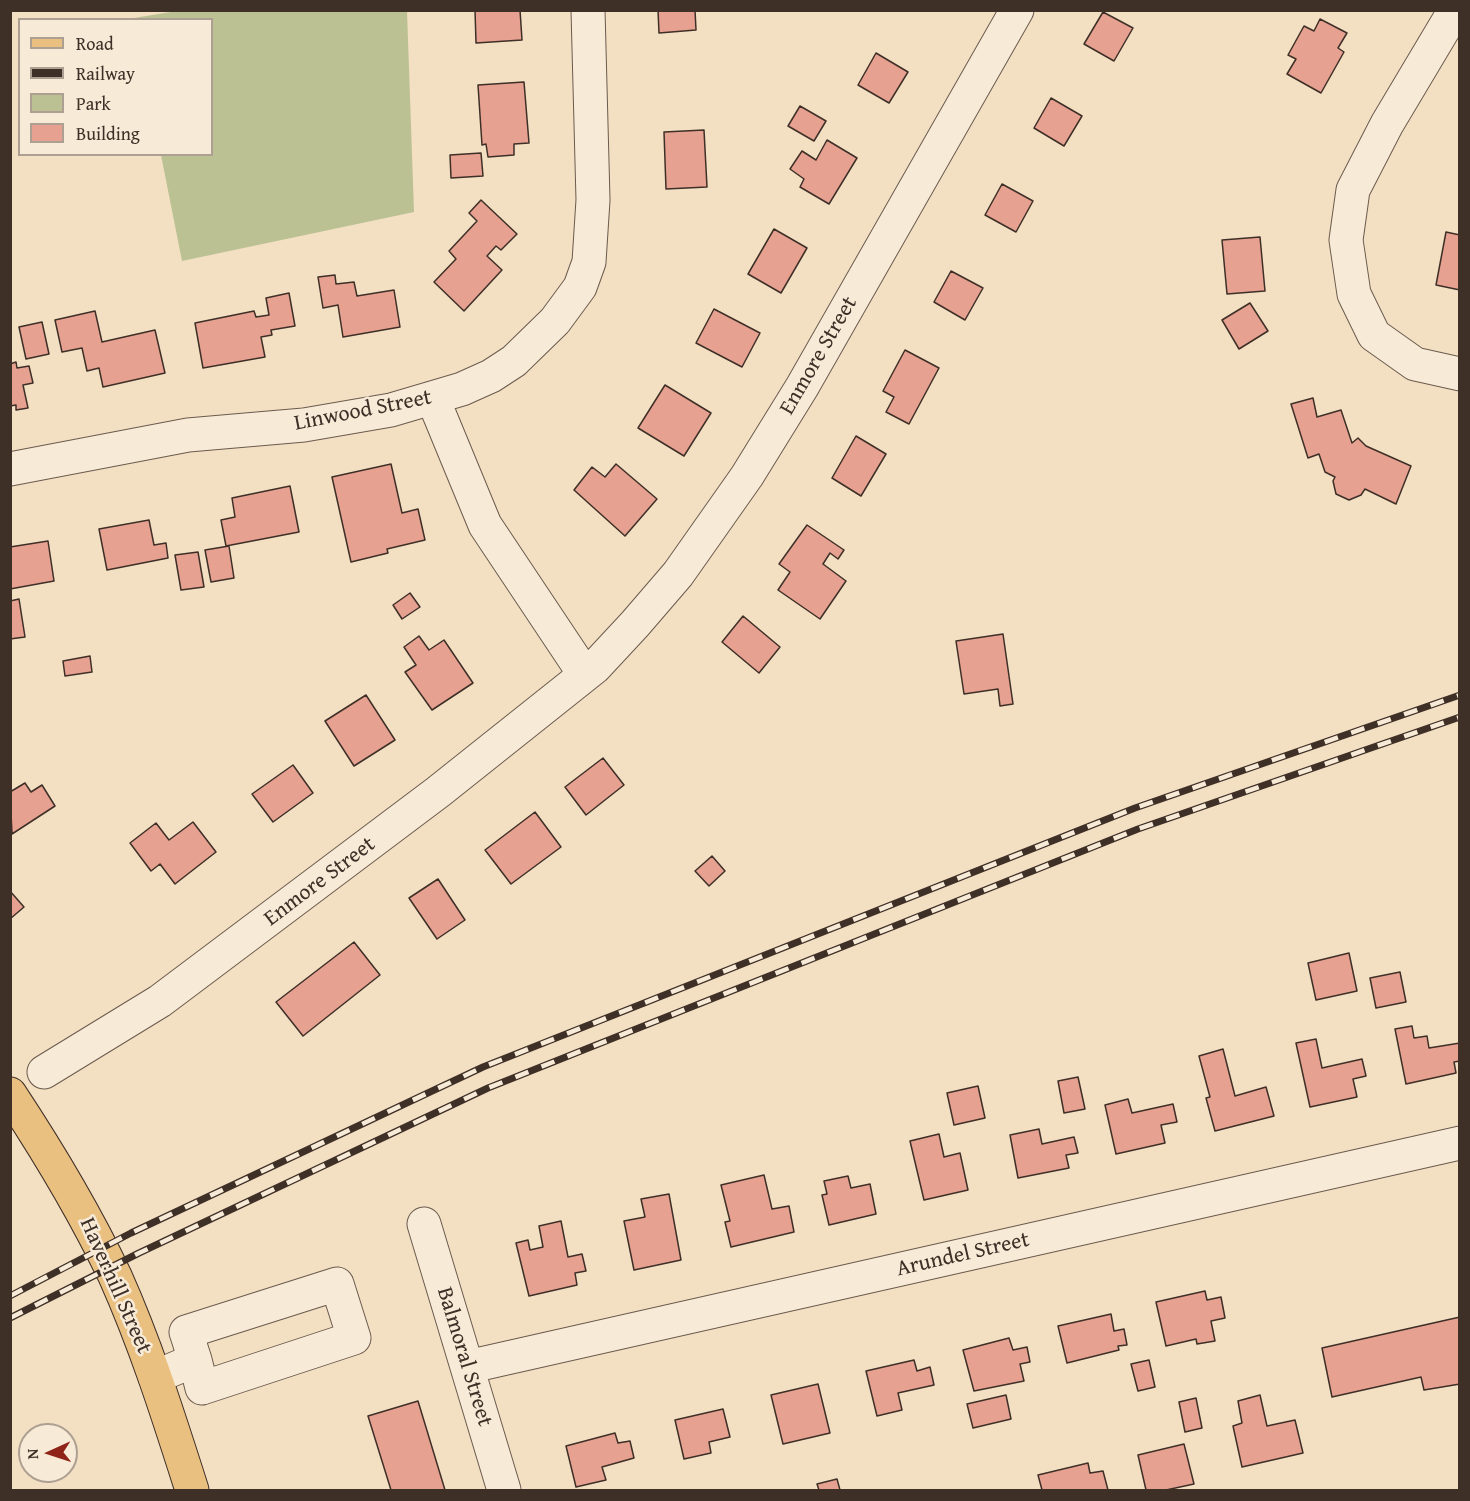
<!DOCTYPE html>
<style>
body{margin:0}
#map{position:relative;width:1470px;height:1501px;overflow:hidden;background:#f3dfc2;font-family:"Gentium Book Plus",serif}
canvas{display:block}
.frame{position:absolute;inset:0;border:12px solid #3e2f27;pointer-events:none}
.legend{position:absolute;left:18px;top:18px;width:195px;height:138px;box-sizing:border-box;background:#f7ead7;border:2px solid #ad9f91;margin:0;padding:8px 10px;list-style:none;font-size:18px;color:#3e2f27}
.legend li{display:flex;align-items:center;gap:12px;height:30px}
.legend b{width:30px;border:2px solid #ad9f91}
.north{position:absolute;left:18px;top:1423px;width:60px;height:60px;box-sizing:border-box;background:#f7ead7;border:2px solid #ad9f91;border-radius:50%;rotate:267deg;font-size:16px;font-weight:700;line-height:24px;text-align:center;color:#3e2f27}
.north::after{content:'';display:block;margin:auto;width:21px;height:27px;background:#8f2418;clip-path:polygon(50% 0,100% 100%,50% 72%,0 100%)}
</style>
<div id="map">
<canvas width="1470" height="1501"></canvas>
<div class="frame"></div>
<ul class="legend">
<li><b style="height:8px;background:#eac081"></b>Road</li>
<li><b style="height:8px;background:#3e2f27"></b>Railway</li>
<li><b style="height:16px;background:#bbc193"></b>Park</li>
<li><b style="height:16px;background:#e6a190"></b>Building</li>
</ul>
<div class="north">N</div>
</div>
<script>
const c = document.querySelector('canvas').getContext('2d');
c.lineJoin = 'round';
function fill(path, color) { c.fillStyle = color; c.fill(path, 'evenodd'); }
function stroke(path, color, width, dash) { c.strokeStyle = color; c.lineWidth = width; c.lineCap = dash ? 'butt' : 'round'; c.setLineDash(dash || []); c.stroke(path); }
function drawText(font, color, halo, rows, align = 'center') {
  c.font = font + ' "Gentium Book Plus",serif'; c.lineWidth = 5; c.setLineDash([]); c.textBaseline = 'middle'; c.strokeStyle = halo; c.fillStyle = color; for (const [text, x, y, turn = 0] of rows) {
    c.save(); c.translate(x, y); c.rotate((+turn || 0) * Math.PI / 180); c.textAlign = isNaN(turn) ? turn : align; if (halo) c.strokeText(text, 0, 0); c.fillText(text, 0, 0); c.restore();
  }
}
fill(new Path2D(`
 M177 11H407L414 212 182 261 161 155 212 154V20L134 18Z`), '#bbc193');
const building = new Path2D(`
 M475 10H520L522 40 476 43Z
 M658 10H695L696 30 659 33Z
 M1103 12 1133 28 1114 61 1084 44Z
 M1320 19 1347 33 1338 48 1344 52 1321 93 1287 74 1296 59 1288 55 1304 26 1314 31Z
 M876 53 908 72 889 103 858 85Z
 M524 82 529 143 514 144V155L488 157 486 144 482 145 478 85Z
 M1051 98 1082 116 1064 146 1034 128Z
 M800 106 826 121 814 141 788 126Z
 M704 130 707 187 666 189 664 132Z
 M827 140 857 158 829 204 800 187 804 179 790 169 802 151 816 160Z
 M481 153 483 176 451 178 450 155Z
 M1002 184 1033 201 1016 232 985 215Z
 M481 200 517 234 501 250 496 246 487 256 502 270 464 311 434 282 456 259 449 251 477 221 469 213Z
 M774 229 807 248 781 293 748 274Z
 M1446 232 1460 235V290L1436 285Z
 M1260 237 1265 291 1227 294 1222 240Z
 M951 271 983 288 965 320 934 302Z
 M335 275 336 284 354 282 357 296 394 290 400 327 343 337 338 305 323 308 318 277Z
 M289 293 295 326 271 330 272 335 261 337 265 357 203 368 195 323 254 311 256 317 269 315 266 298Z
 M1250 303 1268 331 1239 349 1222 320Z
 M714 309 760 333 742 367 696 343Z
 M95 311 102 342 155 330 165 373 103 387 99 368 87 371 82 348 62 352 55 320Z
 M42 322 49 354 26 359 19 327Z
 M905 350 939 368 909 424 886 412 894 397 883 391Z
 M16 362 17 368 29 366 33 383 23 385 28 408 16 410V405L10 406V364Z
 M665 385 711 413 684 456 638 428Z
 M1313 398 1317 417 1341 410 1352 443 1358 438 1366 446 1411 466 1396 504 1365 489 1361 495 1349 500 1336 494 1333 481 1335 477 1325 472 1319 454 1308 458 1291 404Z
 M856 436 886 454 861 496 832 478Z
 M391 464 402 513 418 509 425 540 387 549 388 553 351 562 332 477Z
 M616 464 657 499 625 536 574 490 592 467 605 477Z
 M290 486 299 532 226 546 221 520 235 517 232 498Z
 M149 520 154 545 166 543 168 558 107 570 99 529Z
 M807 525 844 550 838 559 830 553 823 564 846 581 820 619 778 590 790 572 779 564Z
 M48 541 54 581 10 589V547Z
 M229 546 234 578 211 582 205 550Z
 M198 552 204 587 181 590 175 555Z
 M410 593 420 607 402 619 393 605Z
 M19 599 25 637 10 639V601Z
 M743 616 780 647 759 673 722 642Z
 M1003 634 1013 704 1000 706 998 689 964 694 956 641Z
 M419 636 429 650 444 640 473 683 432 710 405 672 416 665 404 647Z
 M90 656 92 672 65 676 63 661Z
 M366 695 395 740 354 766 325 721Z
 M603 758 624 785 586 815 565 787Z
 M293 765 313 793 273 822 252 794Z
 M25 783 31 792 42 785 55 806 12 834 10 792Z
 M535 812 561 847 511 884 485 850Z
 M193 822 216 852 175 884 160 864 151 871 130 843 156 823 169 840Z
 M712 856 725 871 709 886 695 871Z
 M438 879 465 920 437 939 409 898Z
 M10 891 24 907 10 919Z
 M354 942 380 975 303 1036 276 1002Z
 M1349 953 1357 991 1316 1000 1308 963Z
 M1400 972 1406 1002 1376 1008 1370 978Z
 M1412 1026 1414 1038 1427 1036 1429 1048 1460 1043V1061L1454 1062 1456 1073 1406 1084 1395 1029Z
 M1316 1039 1322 1068 1362 1059 1366 1076 1353 1079 1357 1097 1310 1107 1296 1043Z
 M1223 1049 1235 1096 1266 1087 1274 1116 1215 1131 1206 1098 1210 1097 1199 1056Z
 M1078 1077 1085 1109 1064 1113 1058 1081Z
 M978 1086 985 1118 954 1125 947 1093Z
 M1128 1099 1132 1113 1173 1104 1177 1122 1161 1125 1165 1143 1116 1154 1105 1105Z
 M1039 1129 1042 1144 1074 1137 1078 1153 1066 1155 1069 1168 1018 1178 1010 1135Z
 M939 1134 944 1157 960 1153 968 1190 924 1200 910 1141Z
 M764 1175 772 1209 789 1206 794 1232 731 1247 725 1222 730 1221 721 1185Z
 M848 1176 851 1188 870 1184 876 1214 829 1225 822 1195 827 1194 824 1181Z
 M669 1194 681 1260 634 1270 624 1221 645 1217 641 1199Z
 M561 1221 568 1257 582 1254 586 1271 575 1273 577 1285 529 1296 516 1243 528 1240 530 1250 543 1247 539 1226Z
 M1205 1291 1207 1300 1221 1297 1225 1318 1211 1321 1215 1341 1197 1344 1196 1339 1166 1346 1156 1302Z
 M1111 1314 1114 1331 1124 1329 1127 1345 1118 1346 1119 1350 1067 1363 1058 1326Z
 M1460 1317V1384L1424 1390 1421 1377 1332 1397 1322 1348Z
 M1009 1338 1013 1350 1027 1347 1030 1362 1020 1364 1024 1381 974 1391 963 1350Z
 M914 1360 917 1371 930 1367 934 1385 898 1393 902 1410 877 1416 866 1371Z
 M1149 1360 1155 1387 1138 1391 1131 1364Z
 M818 1384 830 1433 783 1444 771 1395Z
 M1006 1395 1011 1419 973 1428 967 1404Z
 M1260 1395 1267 1426 1295 1420 1303 1453 1242 1467 1233 1426 1242 1423 1238 1401Z
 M1196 1398 1202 1428 1185 1432 1179 1402Z
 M418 1401 445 1490H391L368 1416Z
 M723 1409 730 1437 709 1442 711 1453 684 1459 675 1420Z
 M615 1433 618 1443 630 1441 634 1458 602 1467 606 1480 576 1487 566 1446Z
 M1184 1444 1194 1484 1166 1490H1146L1138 1455Z
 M1088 1463 1090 1473 1103 1471 1108 1490H1042L1038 1475Z
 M837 1479 840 1490H819L817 1484Z`);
fill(building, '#e6a190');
stroke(building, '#3e2f27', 1.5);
const minor = new Path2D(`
 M1455 10 1387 124 1353 190 1346 240 1354 294 1374 335 1415 364 1460 374
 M433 399 485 525 585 675
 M10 469 188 435 304 425 391 410 462 389 491 376 514 361 555 321 580 287 589 262 593 200 588 10
 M44 1072 160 1001 438 792 595 667 635 624 678 574 747 476 802 387 1017 10
 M424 1224 504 1490
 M467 1367 1460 1143
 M155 1377 195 1360 202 1388 354 1338 337 1284 186 1332 195 1360`);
const major = new Path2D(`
 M10 1094C49 1153 85 1213 115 1276 146 1345 169 1418 192 1490`);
stroke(minor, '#6b5b4e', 35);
stroke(major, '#3e2f27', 35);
stroke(minor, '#f7ead7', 33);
stroke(major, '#eac081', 33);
const rail = new Path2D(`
 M10 1296 131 1233 483 1067 1135 808 1460 695
 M10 1318 139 1253 488 1088 1138 829 1460 717`);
stroke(rail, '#3e2f27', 7);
stroke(rail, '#f7ead7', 4.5, [14]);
drawText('22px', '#3e2f27', '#f7ead7', [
 ["Enmore Street",819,356,-60],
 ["Linwood Street",363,411,-11],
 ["Enmore Street",320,882,-37],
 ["Arundel Street",963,1255,-13],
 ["Haverhill Street",115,1286,66],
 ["Balmoral Street",464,1357,73]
]);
</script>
